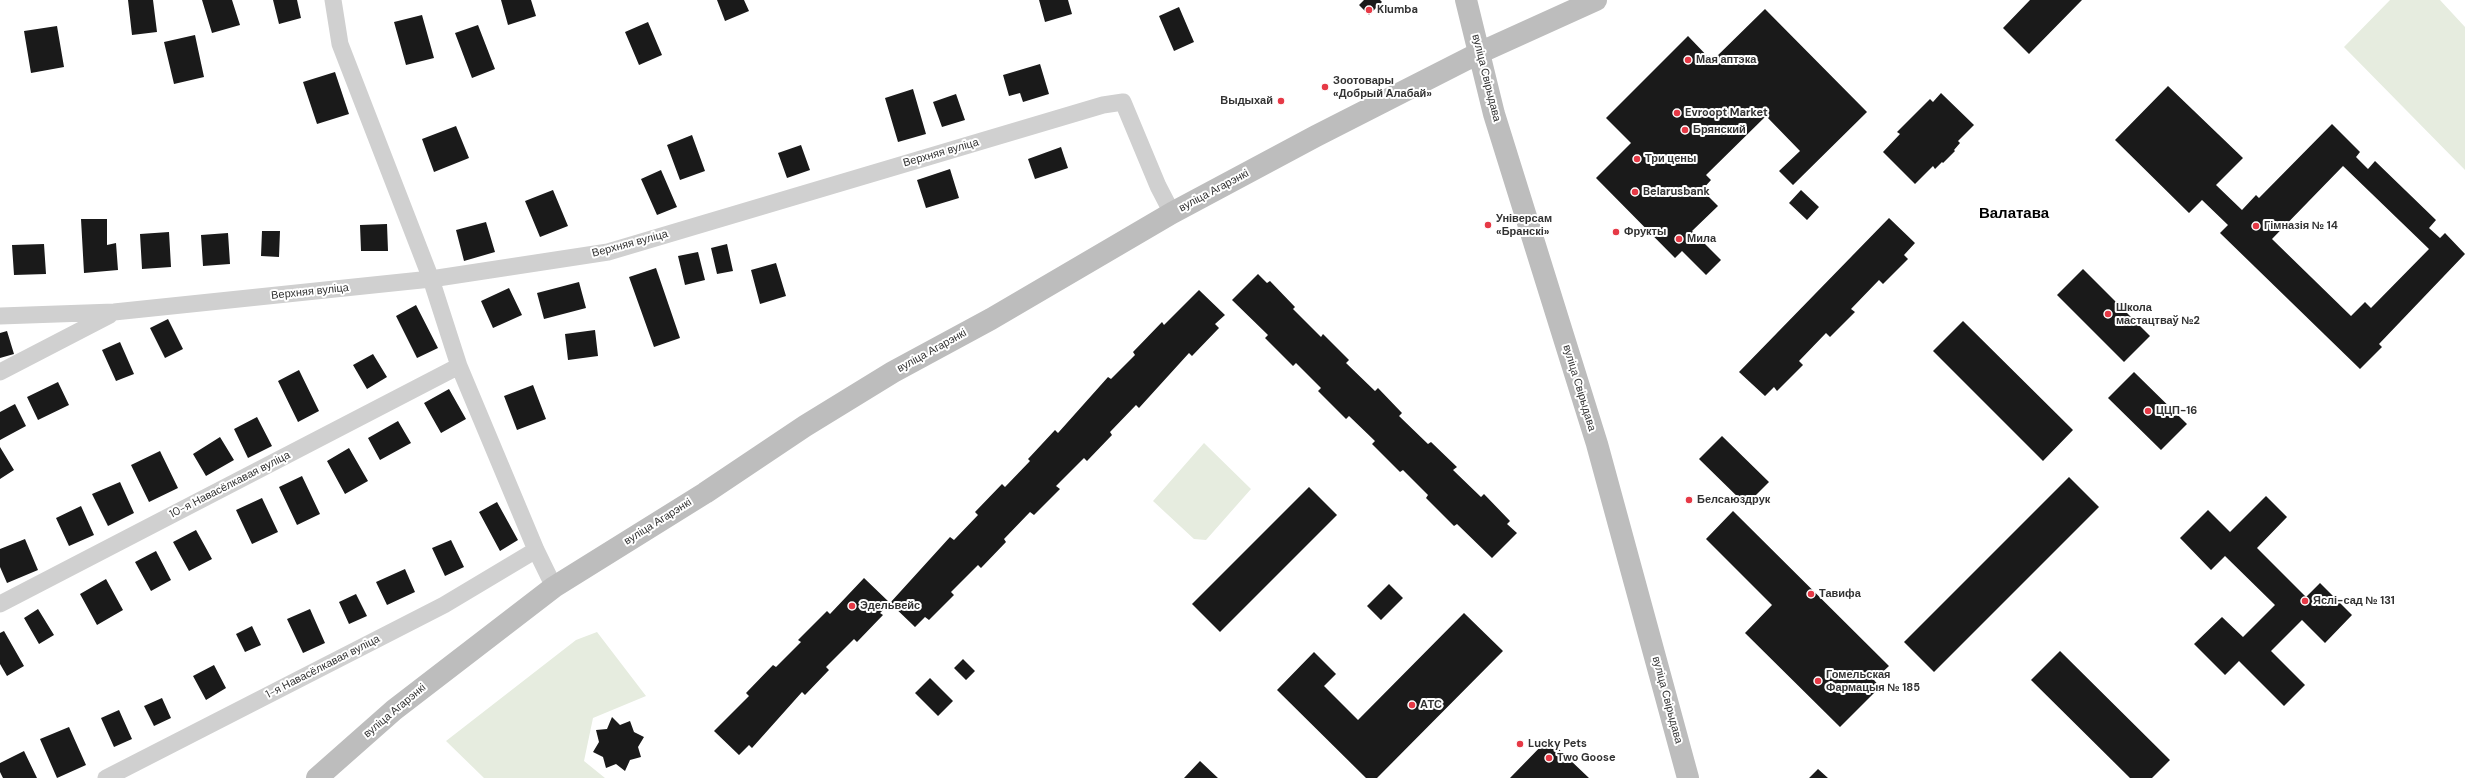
<!DOCTYPE html>
<meta charset="utf-8">
<style>
body{margin:0}
canvas{display:block;background:#fff}
</style>
<canvas width="2465" height="778"></canvas>
<script>
const c = document.querySelector('canvas').getContext('2d');
c.lineJoin = 'round';
function fill(path, color) { c.fillStyle = color; c.fill(path, 'evenodd'); }
function stroke(path, color, width, dash) { c.strokeStyle = color; c.lineWidth = width; c.lineCap = dash ? 'butt' : 'round'; c.setLineDash(dash || []); c.stroke(path); }
function drawText(font, color, halo, rows, align = 'center') {
  c.font = font + ' "DM Sans",sans-serif'; c.lineWidth = 4; c.setLineDash([]); c.textBaseline = 'middle'; c.strokeStyle = halo; c.fillStyle = color; for (const [text, x, y, turn = 0] of rows) {
    c.save(); c.translate(x, y); c.rotate((+turn || 0) * Math.PI / 180); c.textAlign = isNaN(turn) ? turn : align; if (halo) c.strokeText(text, 0, 0); c.fillText(text, 0, 0); c.restore();
  }
}
fill(new Path2D(`
 M2390 0H2440L2465 27V170L2344 47Z
 M1204 443 1251 489 1206 540 1194 539 1153 501Z
 M597 632 646 696 593 718 584 761 605 778H484L446 741 576 640Z`), '#e6ecdf');
fill(new Path2D(`
 M128 0H153L157 32 132 35Z
 M202 0H232L240 25 212 33Z
 M273 0H297L301 18 279 24Z
 M501 0H531L536 16 508 25Z
 M717 0H744L749 11 725 21Z
 M1039 0H1068L1072 14 1045 22Z
 M1364 0H1380L1382 2 1369 15 1359 5Z
 M2030 0H2082L2029 54 2003 28Z
 M1179 7 1194 42 1174 51 1159 16Z
 M1765 9 1867 112 1793 185 1779 171 1800 151 1766 116 1706 175 1711 180 1702 190 1718 206 1692 231 1721 260 1706 275 1682 251 1675 258 1596 178 1631 143 1606 118 1688 36 1712 61Z
 M422 15 434 58 406 65 394 22Z
 M648 22 662 55 639 65 625 32Z
 M478 25 495 69 472 78 455 33Z
 M57 26 64 67 31 73 24 31Z
 M195 35 204 77 174 84 164 42Z
 M1040 64 1049 94 1023 102 1020 93 1009 96 1003 75Z
 M335 72 349 114 317 124 303 82Z
 M2168 86 2243 158 2216 185 2242 210 2256 195 2259 198 2332 124 2360 152 2356 157 2368 169 2375 161 2436 220 2429 228 2440 238 2445 233 2465 254 2379 344 2382 347 2360 369 2220 233 2228 225 2202 200 2189 213 2115 140ZM2343 166 2429 249 2371 308 2365 302 2351 316 2272 239Z
 M913 89 926 134 898 142 885 98Z
 M1941 93 1974 125 1958 141 1960 143 1954 150 1955 151 1943 163 1942 162 1935 169 1933 166 1915 184 1883 152 1900 134 1897 132 1930 99 1933 102Z
 M956 94 965 120 942 127 933 102Z
 M456 126 469 158 434 172 422 139Z
 M692 135 705 171 680 180 667 145Z
 M801 145 810 170 787 178 778 153Z
 M1061 147 1068 168 1035 179 1028 159Z
 M950 169 959 198 926 208 917 180Z
 M661 170 677 207 657 215 641 179Z
 M553 190 568 226 540 237 525 201Z
 M1801 190 1819 207 1807 220 1789 203Z
 M1889 218 1915 243 1904 255 1908 259 1883 284 1879 280 1851 309 1855 312 1830 337 1826 333 1799 361 1803 365 1777 391 1774 387 1765 396 1739 372Z
 M81 219H107V245L116 243 118 270 84 273Z
 M486 222 495 252 464 261 456 230Z
 M387 224 388 251H361L360 225Z
 M262 231H280L279 257 261 256Z
 M169 232 171 267 142 269 140 234Z
 M228 233 230 264 203 266 201 235Z
 M44 244 46 274 14 275 12 245Z
 M727 244 733 271 717 274 711 248Z
 M698 252 705 280 685 285 678 256Z
 M776 263 786 296 760 304 751 270Z
 M656 268 680 338 654 347 629 277Z
 M2083 269 2150 336 2124 362 2057 295Z
 M1258 274 1267 283 1270 281 1295 307 1293 309 1321 337 1323 334 1349 360 1346 363 1375 391 1378 388 1402 413 1399 416 1428 444 1431 442 1457 467 1453 470 1481 497 1484 494 1510 521 1507 524 1517 533 1492 558 1457 524 1454 526 1426 498 1428 495 1403 470 1400 472 1372 444 1375 441 1349 416 1346 419 1318 391 1321 388 1296 363 1293 366 1265 338 1268 335 1232 300Z
 M579 282 586 308 544 319 537 293Z
 M509 288 522 315 493 328 481 301Z
 M1199 290 1225 315 1215 324 1219 328 1192 356 1189 353 1139 408 1136 405 1110 432 1112 435 1087 461 1084 458 1056 486 1060 489 1034 515 1030 512 1004 539 1006 542 981 568 978 565 951 592 954 595 929 620 925 617 915 627 890 603 950 537 954 540 978 515 975 512 1002 484 1005 487 1030 461 1028 459 1055 430 1058 433 1108 377 1111 379 1135 355 1133 352 1162 322 1164 325Z
 M416 305 438 348 417 358 396 316Z
 M168 319 183 349 165 358 150 328Z
 M1963 321 2073 430 2043 461 1933 351Z
 M595 330 598 356 568 360 565 334Z
 M7 331 14 354 0 358V333Z
 M120 342 134 374 116 381 102 350Z
 M373 354 387 377 367 389 353 365Z
 M299 370 319 411 298 422 278 381Z
 M2134 372 2187 424 2161 450 2108 398Z
 M58 382 69 405 38 420 27 397Z
 M533 385 546 419 517 430 504 396Z
 M449 389 466 419 441 433 424 403Z
 M15 404 26 426 0 440V412Z
 M257 417 272 446 248 458 234 429Z
 M398 421 411 443 380 460 368 438Z
 M1722 436 1769 482 1746 505 1699 459Z
 M220 437 234 460 206 476 193 454Z
 M0 447 14 470 0 479Z
 M349 448 368 481 345 494 327 461Z
 M160 451 178 488 149 502 131 465Z
 M302 476 320 514 297 525 279 487Z
 M2069 477 2099 507 1934 672 1904 642Z
 M120 482 134 513 108 526 92 494Z
 M1309 487 1337 515 1220 632 1192 604Z
 M2266 496 2287 517 2257 548 2306 597 2320 583 2352 615 2325 643 2302 620 2271 651 2305 685 2284 706 2239 661 2225 675 2194 644 2222 617 2243 637 2275 605 2225 556 2211 570 2180 538 2208 510 2230 532Z
 M262 498 278 532 252 544 236 510Z
 M497 502 518 540 500 551 479 512Z
 M81 506 94 535 69 546 56 518Z
 M1733 511 1889 666 1874 680 1880 687 1840 727 1745 633 1772 605 1706 539Z
 M196 530 212 559 189 571 173 542Z
 M25 539 38 570 7 583 0 567V549Z
 M451 540 464 567 445 576 432 548Z
 M156 551 171 580 151 591 135 562Z
 M405 569 415 592 387 605 376 582Z
 M864 578 890 603 880 613 883 615 857 642 854 639 826 667 829 670 805 695 802 692 752 748 749 745 739 755 714 731 749 696 746 693 773 665 776 667 801 642 798 640 827 611 830 614Z
 M106 579 123 610 97 625 80 594Z
 M1389 584 1403 598 1381 620 1367 606Z
 M356 594 367 616 349 624 339 602Z
 M38 609 54 635 39 644 24 618Z
 M310 609 325 643 303 653 287 619Z
 M1464 613 1503 651 1377 778H1366L1277 690 1314 652 1336 674 1324 686 1358 720Z
 M252 626 261 645 245 652 236 634Z
 M4 631 24 666 7 676 0 664V633Z
 M2060 651 2170 760 2152 778H2130L2031 680Z
 M963 659 975 671 966 680 954 668Z
 M214 665 226 688 206 700 193 676Z
 M930 678 953 701 938 716 915 693Z
 M162 698 171 718 154 726 144 706Z
 M119 710 132 739 114 747 101 718Z
 M612 717 620 725 630 721 634 732 644 737 638 747 641 757 630 760 625 771 616 764 606 768 603 757 593 752 599 742 596 730 607 729Z
 M69 727 86 765 57 778 40 739Z
 M1548 739 1589 778H1510Z
 M24 751 37 778H3L0 772V763Z
 M1200 761 1218 778H1184Z
 M1818 769 1828 778H1809Z`), '#1a1a1a');
stroke(new Path2D(`
 M333 0 340 44 431 279 459 366 536 550 554 587
 M0 316 114 312 431 279 608 252 1103 105 1123 102 1158 186 1172 213
 M0 372 110 315
 M0 604 459 366
 M106 778 444 605 536 550`), '#d0d0d0', 17);
stroke(new Path2D(`
 M1466 0 1494 114 1597 444 1688 778
 M317 778 394 710 554 587 705 493 805 426 893 372 991 319 1172 213 1316 136 1479 53 1596 0`), '#bdbdbd', 22);
for (const [x, y, r, color] of [
 [1369,10,4,"#e63946"],
 [1688,60,4,"#e63946"],
 [1325,87,4,"#e63946"],
 [1281,101,4,"#e63946"],
 [1677,113,4,"#e63946"],
 [1685,130,4,"#e63946"],
 [1637,159,4,"#e63946"],
 [1635,192,4,"#e63946"],
 [1488,225,4,"#e63946"],
 [2256,226,4,"#e63946"],
 [1616,232,4,"#e63946"],
 [1679,239,4,"#e63946"],
 [2108,314,4,"#e63946"],
 [2148,411,4,"#e63946"],
 [1689,500,4,"#e63946"],
 [1811,594,4,"#e63946"],
 [2305,601,4,"#e63946"],
 [852,606,4,"#e63946"],
 [1818,681,4,"#e63946"],
 [1412,705,4,"#e63946"],
 [1520,744,4,"#e63946"],
 [1549,758,4,"#e63946"]
]) { const dot = new Path2D(); dot.arc(x, y, r, 0, 2 * Math.PI); c.fillStyle = color; c.fill(dot); stroke(dot, '#fff', 1.5); }
drawText('bold 11px', '#333', '#fff', [
 ["Klumba",1377,10],
 ["Мая аптэка",1696,60],
 ["Зоотовары",1333,81],
 ["«Добрый Алабай»",1333,94],
 ["Выдыхай",1273,101,"right"],
 ["Evroopt Market",1685,113],
 ["Брянский",1693,130],
 ["Три цены",1645,159],
 ["Belarusbank",1643,192],
 ["Універсам",1496,219],
 ["«Бранскі»",1496,232],
 ["Гімназія № 14",2264,226],
 ["Фрукты",1624,232],
 ["Мила",1687,239],
 ["Школа",2116,308],
 ["мастацтваў №2",2116,321],
 ["ЦЦП-16",2156,411],
 ["Белсаюздрук",1697,500],
 ["Тавифа",1819,594],
 ["Яслі-сад № 131",2313,601],
 ["Эдельвейс",860,606],
 ["Гомельская",1826,675],
 ["Фармацыя № 185",1826,688],
 ["АТС",1420,705],
 ["Lucky Pets",1528,744],
 ["Two Goose",1557,758]
], 'left');
drawText('11px', '#333', '#fff', [
 ["вуліца Свірыдава",1486,78,76],
 ["Верхняя вуліца",941,153,-16],
 ["вуліца Агарэнкі",1214,191,-28],
 ["Верхняя вуліца",630,244,-15],
 ["Верхняя вуліца",310,292,-6],
 ["вуліца Агарэнкі",932,351,-29],
 ["вуліца Свірыдава",1579,388,73],
 ["10-я Навасёлкавая вуліца",230,485,-27],
 ["вуліца Агарэнкі",658,522,-32],
 ["1-я Навасёлкавая вуліца",323,667,-27],
 ["вуліца Свірыдава",1667,700,75],
 ["вуліца Агарэнкі",395,711,-40]
]);
drawText('bold 15px', '#000', '#fff', [
 ["Валатава",2014,214]
]);
</script>
